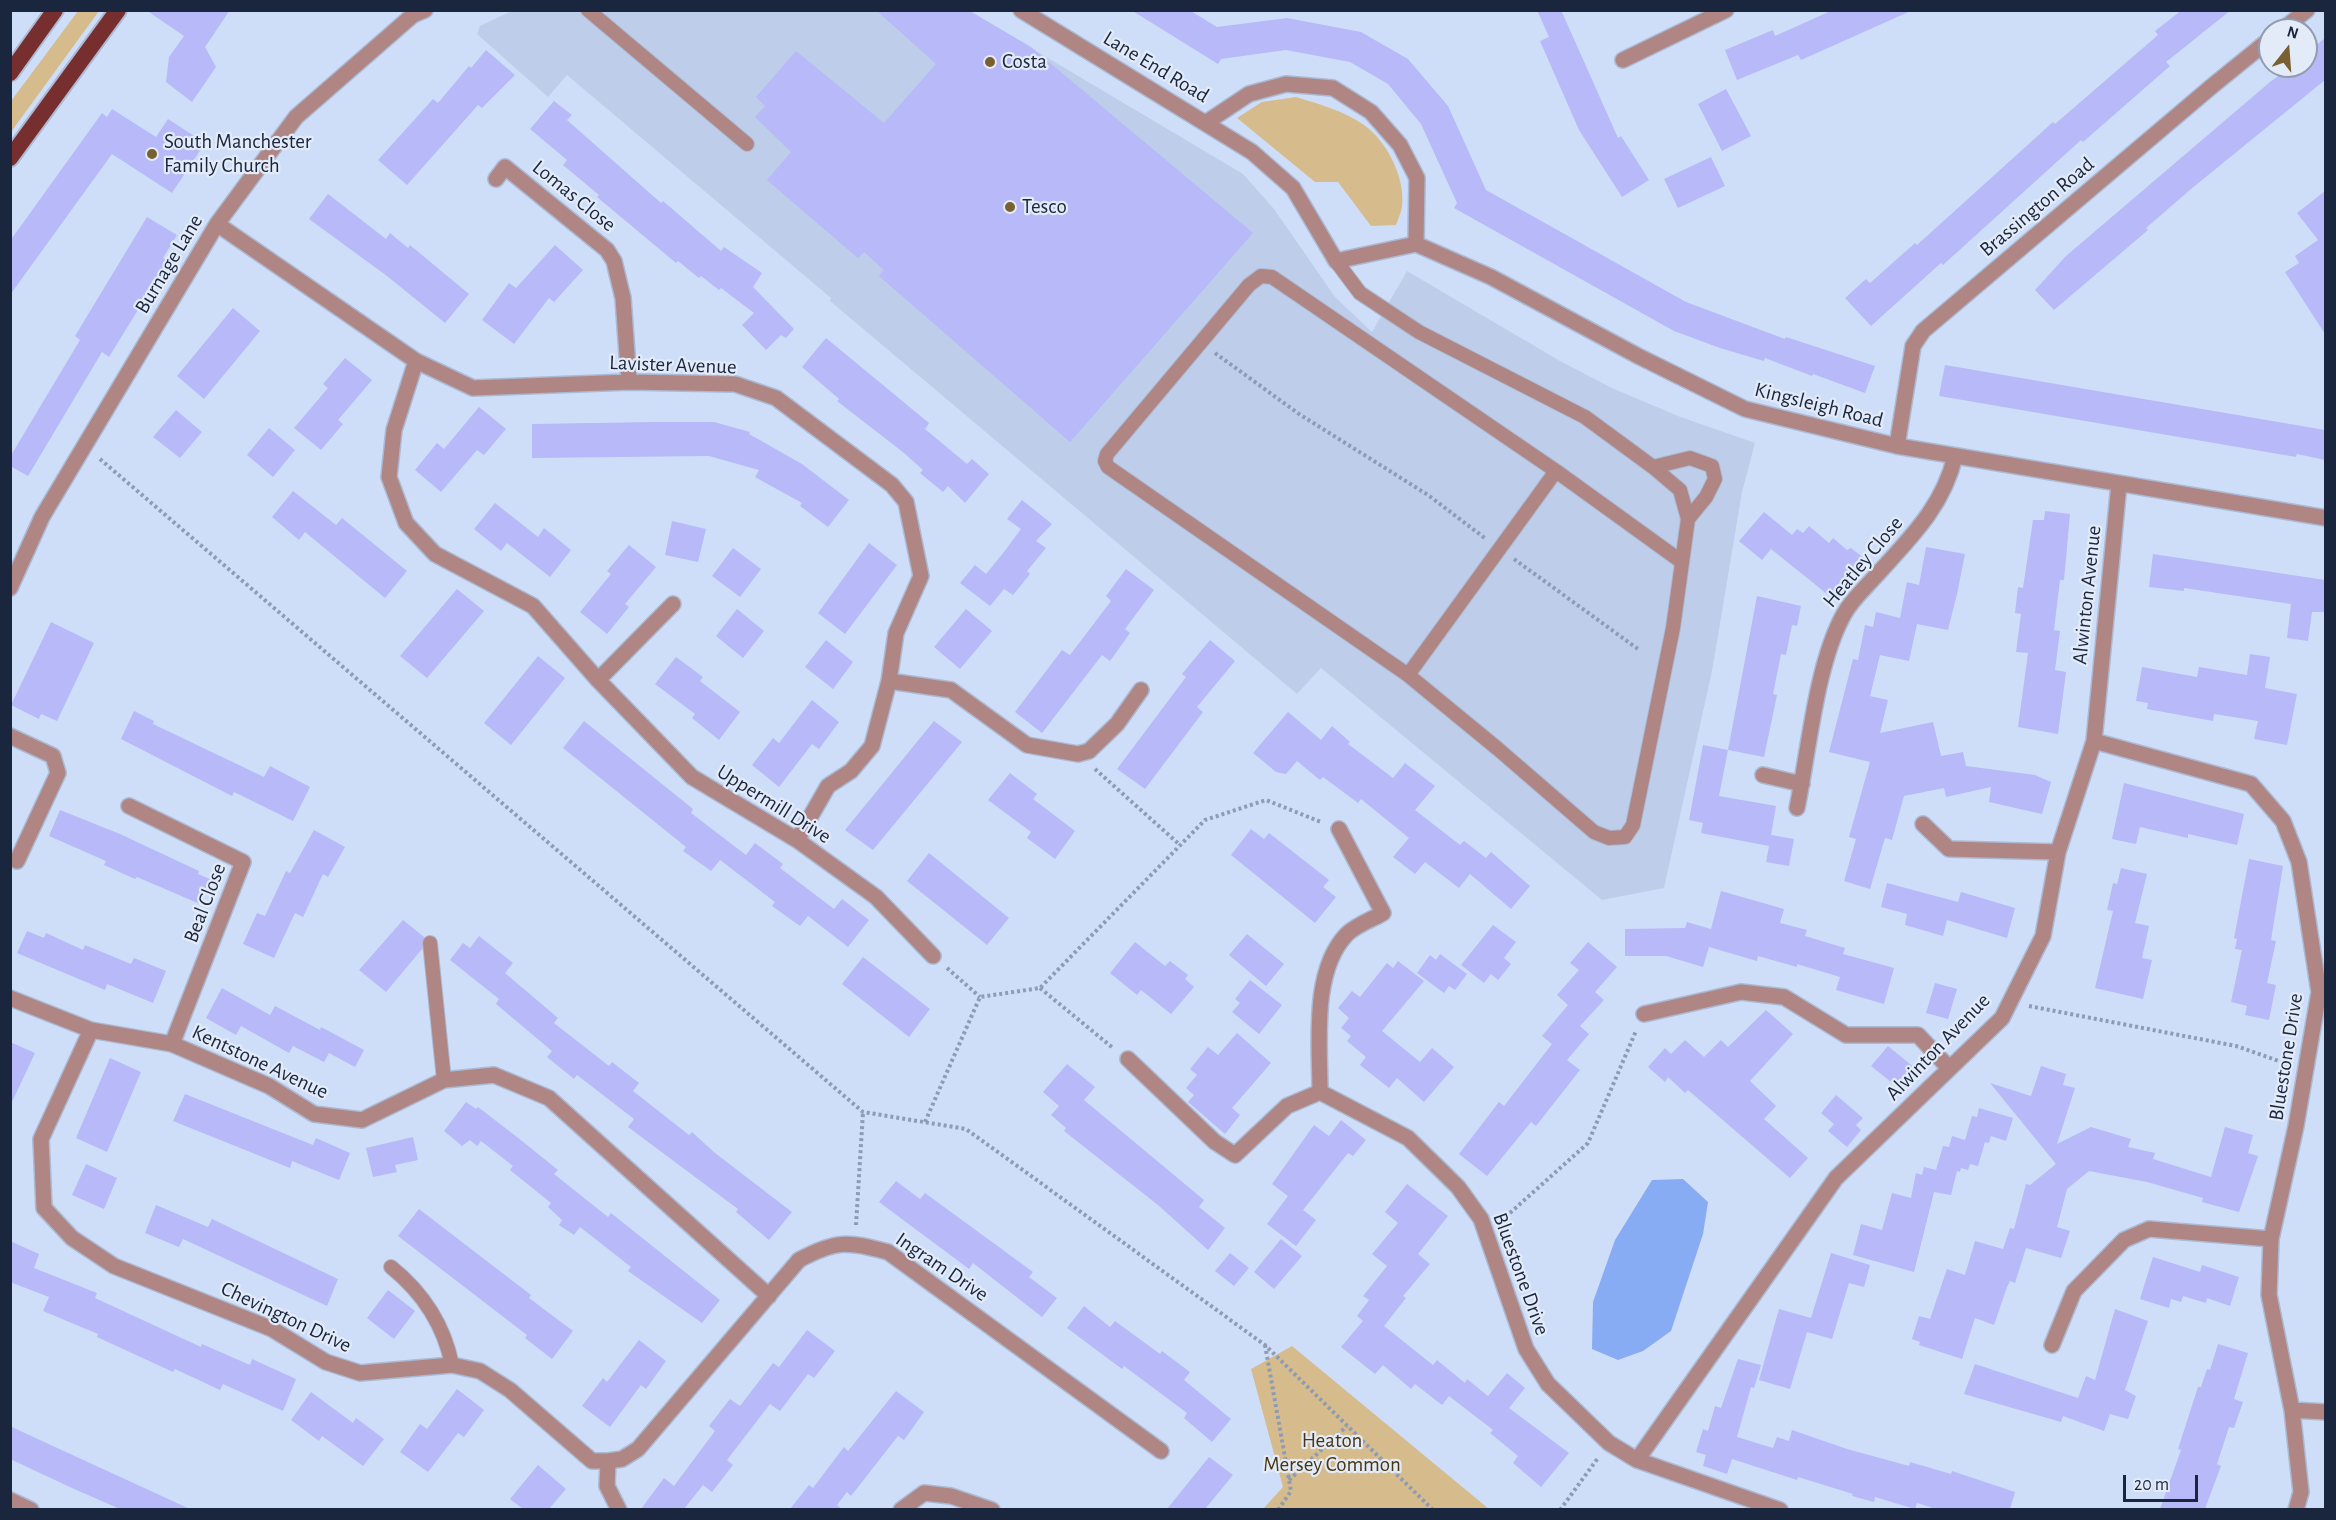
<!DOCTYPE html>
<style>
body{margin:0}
#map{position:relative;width:2336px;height:1520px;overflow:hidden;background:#cfdef8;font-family:"Alegreya Sans",sans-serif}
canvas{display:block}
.frame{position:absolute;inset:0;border:12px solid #19263e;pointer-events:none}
.north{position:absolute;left:2258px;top:18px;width:60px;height:60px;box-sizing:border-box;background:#e3ebf8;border:2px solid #929cae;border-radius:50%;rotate:17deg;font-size:16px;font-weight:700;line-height:24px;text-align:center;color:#19263e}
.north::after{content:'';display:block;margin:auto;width:21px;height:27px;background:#786030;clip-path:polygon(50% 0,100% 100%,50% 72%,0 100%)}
.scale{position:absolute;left:2123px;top:1475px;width:75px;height:27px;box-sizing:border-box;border:3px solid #19263e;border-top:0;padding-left:8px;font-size:18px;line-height:21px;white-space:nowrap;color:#19263e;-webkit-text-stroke:4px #e3ebf8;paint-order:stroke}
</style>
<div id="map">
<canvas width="2336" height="1520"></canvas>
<div class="frame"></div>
<div class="north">N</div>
<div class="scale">20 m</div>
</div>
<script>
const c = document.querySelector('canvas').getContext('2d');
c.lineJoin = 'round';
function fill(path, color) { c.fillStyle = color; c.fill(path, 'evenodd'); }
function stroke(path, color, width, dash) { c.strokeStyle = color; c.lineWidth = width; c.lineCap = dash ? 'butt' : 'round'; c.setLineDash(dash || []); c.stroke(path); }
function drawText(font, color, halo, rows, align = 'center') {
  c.font = font + ' "Alegreya Sans",sans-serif'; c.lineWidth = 4.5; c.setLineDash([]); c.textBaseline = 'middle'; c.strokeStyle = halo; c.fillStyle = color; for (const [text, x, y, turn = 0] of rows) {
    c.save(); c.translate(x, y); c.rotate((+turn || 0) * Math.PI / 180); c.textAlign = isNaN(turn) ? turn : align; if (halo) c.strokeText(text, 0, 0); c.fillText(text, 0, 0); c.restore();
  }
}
fill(new Path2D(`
 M514 10 969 11 1243 174 1274 209 1335 297 1372 332 1407 271 1560 361 1612 388 1678 416 1755 443 1742 492 1712 671 1664 888 1602 900 1321 668 1297 694 830 301 831 298 567 75 548 97 477 34 480 26Z`), '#becdea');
fill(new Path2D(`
 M78 11H99L11 132V101Z
 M1296 97C1319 104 1344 111 1364 125 1387 141 1406 179 1402 207 1401 213 1398 219 1396 225L1371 226 1338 182H1315L1237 118 1262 102Z
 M1292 1346 1489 1509H1263L1283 1487 1251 1369Z`), '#d6bc8c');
fill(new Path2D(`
 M1683 1179 1708 1202 1703 1234 1671 1331 1643 1351 1618 1360 1592 1349 1593 1302 1615 1240 1652 1180Z`), '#87acf3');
fill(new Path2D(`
 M146 10H230L205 47 216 67 192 102 166 82 169 57 184 36Z
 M876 10H968L1031 47 1253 233 1070 442 879 276 884 270 864 252 858 258 767 180 791 152 755 117 765 106 756 97 796 51 884 123 936 64Z
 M1131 10H1189L1217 27 1287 18 1361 32 1408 59 1448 106 1486 190 1686 302 1785 339 1786 337 1875 366 1865 393 1813 374 1812 376 1765 358 1764 361 1720 348 1674 331 1454 208 1457 203 1421 124 1388 84 1350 62 1286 50 1221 59 1218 64Z
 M1537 10H1561L1618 138 1621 136 1649 180 1622 197 1579 130 1540 41 1549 37Z
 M1833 10H1913L1801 60 1798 55 1737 80 1725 50 1773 30 1775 36Z
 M2182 10H2231L2166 62 2170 66 2083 142 2081 140 1943 265 1941 263 1871 326 1845 298 1866 279 1870 283 1915 243 1917 245 2053 122 2055 124 2158 35 2155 31Z
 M2325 38V80L2191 189 2146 228 2148 230 2054 310 2035 290 2066 256 2270 82 2292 66H2306V54Z
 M486 50 515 75 482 108 478 105 407 185 378 160 433 99 438 103 469 66 471 68Z
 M1726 89 1751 136 1722 151 1698 104Z
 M554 101 572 115 567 120 661 203 663 201 721 251 724 247 762 273 753 287 794 329 786 338 781 335 766 350 742 325 754 313 721 288 719 290 701 276 699 278 678 261 676 263 597 197 599 195 563 165 567 160 530 129Z
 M112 109 156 137 168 119 205 143 172 193 112 154 10 295V241L102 113 107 117Z
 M1711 157 1725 186 1678 208 1664 179Z
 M2325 191V334L2285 272 2299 263 2295 256 2318 240 2297 213Z
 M328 194 386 239 390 233 408 248 410 245 469 294 445 323 387 276 309 219Z
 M147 217 177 235 163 258 168 261 109 357 102 352 28 476 10 466V457L80 340 75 336Z
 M555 245 583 270 554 302 549 298 514 344 482 320 509 283 516 288Z
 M233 308 260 331 204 399 177 376Z
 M826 338 929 423 925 429 967 464 972 459 989 474 965 503 948 486 943 492 920 473 923 470 904 453 837 401 839 399 802 367Z
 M345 358 372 380 338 420 343 424 321 450 294 428 328 388 323 384Z
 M1945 365 2325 430V460L2297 454 2296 457 1939 396Z
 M479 407 506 429 484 455 477 450 441 492 415 470 437 443 444 449Z
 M176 410 202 432 180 458 153 437Z
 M653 422H714L750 432 749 434 802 464 849 500 828 527 800 506 802 503 755 477 759 470 709 456 532 458V424Z
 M269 428 295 450 273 477 247 455Z
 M293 491 336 525 342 518 407 571 385 598 305 532 299 540 272 517Z
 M1022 500 1052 524 1036 541 1046 548 1027 571 1030 574 1013 595 1004 589 990 606 960 583 975 565 986 574 1004 552 1021 529 1007 519Z
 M495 503 538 537 544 528 571 550 550 577 507 543 501 551 474 529Z
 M2045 511 2070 514 2064 580H2060L2054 630 2060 631 2055 670 2066 672 2058 734 2018 727 2028 653 2016 652 2021 614 2015 613 2018 587 2023 588 2033 520H2044Z
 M1764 512 1792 535 1797 529 1803 533 1809 526 1829 543 1833 538 1847 550 1851 548 1865 559 1832 598 1771 549 1762 560 1739 541Z
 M672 521 706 529 698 562 665 555Z
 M869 543 897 565 845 634 818 613Z
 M629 545 656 567 625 604 629 607 607 634 580 612 611 574 607 571Z
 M1926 547 1965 554 1957 594 1948 630 1917 624 1909 661 1880 655 1870 696 1888 700 1880 733 1933 722 1941 756 1963 752 1966 766 2035 775 2051 782 2042 814 1989 802 1991 787 1946 797 1944 788 1904 796 1892 840 1885 838 1870 889 1844 881 1856 839 1849 837 1870 762 1829 752 1853 659 1858 660 1865 625 1873 627 1876 612 1900 618 1907 582 1919 585Z
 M733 548 761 569 740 597 712 576Z
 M2153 554 2325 580V612H2312L2308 641 2287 638 2291 604 2184 588V591L2149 587Z
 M1126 569 1154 590 1125 629 1130 633 1110 661 1102 655 1042 733 1015 712 1062 650 1070 655 1111 601 1106 596Z
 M457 589 484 611 427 678 400 656Z
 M1757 596 1801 606 1797 626 1792 625 1786 655 1781 654 1773 694 1777 695 1764 757 1728 750Z
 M737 609 764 631 743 658 716 636Z
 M966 609 992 631 960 669 934 647Z
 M51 622 94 643 57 721 41 714 39 719 11 705Z
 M826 640 853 662 833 689 805 667Z
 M1210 640 1235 661 1197 707 1203 712 1145 789 1117 769 1186 677 1182 674Z
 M2250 654 2270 657 2265 688 2297 694 2287 745 2254 739 2258 721 2214 714 2213 721 2147 709 2148 703 2136 701 2142 667 2197 677 2199 667 2247 675Z
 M538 656 565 678 511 745 484 723Z
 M676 657 703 677 700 681 740 712 719 740 692 718 695 714 655 684Z
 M812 700 839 722 819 749 812 744 779 787 752 765 773 738 779 743Z
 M134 711 154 721 153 724 264 777 270 766 310 787 293 821 234 792 232 796 121 739Z
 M1288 712 1321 740 1332 726 1350 742 1348 744 1393 778 1405 763 1435 786 1415 810 1460 845 1464 841 1486 858 1491 852 1530 886 1511 909 1470 874 1459 888 1425 862 1415 874 1393 857 1409 838 1361 799 1358 803 1323 777 1320 780 1297 761 1286 774 1276 772 1253 753Z
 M584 721 693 809 691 813 746 855 755 843 783 864 780 868 834 909 842 899 869 920 848 947 808 916 800 926 772 906 775 902 720 860 711 871 683 851 686 847 563 748Z
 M934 721 962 742 873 850 845 830Z
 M1703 745 1728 750 1719 796 1776 806 1771 835 1794 839 1789 866 1766 862 1769 846 1701 833 1703 823 1689 820Z
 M1010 773 1037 794 1033 799 1075 831 1055 859 1027 838 1031 832 988 800Z
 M2124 783 2244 814 2237 845 2188 834V838L2140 827 2136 844 2112 839Z
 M60 810 120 834 199 871 198 874 210 879 200 904 137 877 135 879 104 865 106 861 49 836Z
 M1251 829 1264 839 1269 833 1329 880 1323 887 1336 897 1315 923 1231 855Z
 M314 830 345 847 328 877 323 874 303 917 295 913 274 958 243 944 257 913 265 916 286 871 290 873Z
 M929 853 1009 918 987 945 907 881Z
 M2249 859 2283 866 2271 940 2276 941 2267 983 2276 985 2269 1020 2245 1015 2247 1006 2231 1002 2242 950 2235 949 2237 939 2234 938Z
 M2121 868 2147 874 2135 923 2149 926 2142 958 2152 960 2143 999 2095 988 2113 911 2107 910 2113 883 2117 884Z
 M1887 883 1958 902 1961 892 2015 908 2007 938 1947 920 1943 936 1905 925 1907 914 1881 907Z
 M1721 891 1784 909 1780 923 1807 930 1805 936 1845 948 1843 954 1894 968 1884 1004 1836 990 1840 977 1797 964V967L1758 956 1757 961 1709 947 1703 967 1666 956H1625V929L1685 928 1687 922 1711 929Z
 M403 920 424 937 422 949 386 992 359 970Z
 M1493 925 1516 942 1504 958 1511 964 1498 980 1491 974 1484 983 1461 965Z
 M27 931 44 938 46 933 83 950 85 945 131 964 134 958 166 971 153 1003 107 984 105 990 17 953Z
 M1247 934 1284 964 1266 986 1229 955Z
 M479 936 513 963 505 973 558 1018 554 1023 609 1066 612 1062 639 1083 633 1091 689 1135 692 1132 715 1153 792 1212 769 1240 736 1212 738 1209 628 1127 634 1119 577 1075 574 1079 547 1057 552 1051 496 1004 499 999 450 960 463 943 470 948Z
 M1135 942 1165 966 1170 961 1188 975 1185 979 1194 987 1171 1014 1141 990 1137 995 1110 973Z
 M1588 942 1617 967 1595 992 1604 1000 1580 1026 1589 1034 1567 1060 1580 1070 1536 1126 1531 1122 1487 1176 1459 1154 1499 1102 1504 1106 1552 1044 1542 1036 1568 1005 1557 995 1579 970 1570 963Z
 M1440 954 1467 974 1455 990 1449 986 1444 993 1417 973 1430 955 1436 960Z
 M863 957 930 1009 909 1037 842 984Z
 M1398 961 1424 981 1382 1031 1420 1062 1432 1048 1454 1067 1424 1102 1397 1078 1389 1088 1360 1065 1366 1057 1347 1041 1351 1036 1341 1028 1349 1018 1338 1008 1352 991 1360 997 1387 963 1393 968Z
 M1250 980 1282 1005 1259 1034 1232 1012 1240 1003 1235 999Z
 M1935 983 1957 989 1948 1019 1926 1013Z
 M222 988 270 1015 275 1006 320 1030 321 1027 364 1050 355 1067 329 1053 324 1062 293 1046 289 1053 241 1026 236 1035 206 1018Z
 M1766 1010 1793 1034 1750 1081 1776 1106 1764 1119 1808 1158 1790 1178 1688 1090 1685 1093 1668 1077 1665 1082 1648 1067 1665 1048 1671 1054 1685 1040 1704 1057 1721 1040 1728 1047Z
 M1237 1033 1271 1063 1232 1108 1240 1115 1225 1134 1188 1102 1194 1095 1186 1088 1197 1075 1190 1069 1208 1047 1218 1055Z
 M10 1042 35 1053 10 1106Z
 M1888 1046 1916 1069 1900 1089 1871 1066Z
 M110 1058 141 1072 107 1152 76 1138Z
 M1067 1064 1095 1087 1084 1100 1204 1200 1199 1207 1225 1228 1208 1250 1158 1205 1064 1131 1066 1128 1051 1115 1059 1106 1043 1092Z
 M2041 1066 2066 1074 2063 1085 2075 1088 2057 1144 2091 1127 2131 1139 2128 1147 2155 1153 2153 1159 2211 1177 2225 1127 2253 1135 2248 1153 2258 1156 2239 1212 2202 1202 2203 1198 2147 1182 2089 1171 2067 1189 2057 1227 2070 1231 2061 1258 2026 1248 2015 1283 2010 1281 2007 1287 1994 1325 1975 1318 1962 1359 1919 1345 1920 1342 1912 1339 1919 1316 1930 1319 1947 1269 1965 1275 1975 1241 2003 1249 2010 1228 2014 1229 2026 1184 2030 1185 2056 1164 1990 1083 2031 1096Z
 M185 1094 313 1145 316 1138 350 1153 339 1180 292 1161 290 1168 173 1121Z
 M1836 1095 1863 1118 1856 1125 1861 1130 1847 1147 1828 1131 1834 1124 1821 1113Z
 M466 1102 476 1109 478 1107 517 1137 558 1170 554 1174 608 1217 611 1213 720 1300 702 1323 628 1271 631 1267 580 1227 574 1235 559 1225 562 1220 548 1207 551 1203 510 1170 513 1166 481 1141 477 1146 470 1140 462 1146 444 1131Z
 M1979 1108 2013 1118 2006 1141 1991 1136 1989 1143 1985 1142 1978 1166 1970 1164 1968 1170 1961 1168 1960 1172 1957 1171 1951 1195 1934 1192 1914 1272 1853 1255 1861 1224 1882 1230 1892 1193 1911 1198 1916 1173 1922 1175 1924 1167 1936 1170 1943 1146 1949 1147 1952 1136 1965 1140 1972 1116 1977 1117Z
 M1341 1120 1366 1140 1353 1156 1348 1153 1303 1210 1316 1220 1296 1246 1267 1224 1288 1196 1272 1184 1314 1125 1329 1136Z
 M413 1137 418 1160 395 1165 397 1172 373 1177 366 1148Z
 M86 1164 117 1178 104 1209 72 1195Z
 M896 1181 920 1199 925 1193 1033 1272 1029 1277 1057 1298 1042 1317 973 1263 969 1269 879 1202Z
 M1407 1184 1448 1216 1418 1254 1430 1264 1403 1296 1406 1298 1384 1326 1433 1365 1437 1360 1465 1383 1467 1379 1488 1396 1507 1373 1525 1388 1509 1408 1569 1453 1541 1487 1513 1463 1518 1456 1490 1433 1493 1430 1449 1396 1442 1405 1415 1384 1411 1389 1383 1365 1375 1374 1341 1347 1363 1321 1357 1316 1369 1300 1363 1296 1387 1266 1372 1254 1398 1223 1385 1212Z
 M156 1205 208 1227 212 1219 338 1279 327 1306 183 1239 179 1247 145 1233Z
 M419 1209 531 1295 529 1298 573 1331 552 1359 525 1338 527 1335 398 1236Z
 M1281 1239 1302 1256 1274 1289 1254 1272Z
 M10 1241 39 1254 34 1268 97 1293 95 1298 201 1347 202 1344 250 1365 252 1359 296 1379 283 1411 223 1384 220 1390 175 1369 173 1372 97 1337 98 1334 43 1311 49 1297 10 1282Z
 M1230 1253 1249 1268 1234 1286 1215 1271Z
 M1831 1253 1870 1265 1864 1287 1849 1283 1832 1339 1807 1332 1790 1389 1759 1380 1779 1309 1811 1318Z
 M2153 1257 2200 1272 2202 1265 2239 1277 2230 1306 2207 1298 2206 1303 2183 1296 2181 1302 2171 1299 2169 1308 2140 1299Z
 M388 1290 415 1311 394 1339 367 1318Z
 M1084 1306 1110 1327 1115 1321 1160 1354 1162 1351 1190 1372 1184 1380 1231 1419 1212 1442 1184 1418 1187 1413 1124 1366 1122 1369 1067 1328Z
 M2115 1309 2148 1321 2125 1390 2136 1396 2128 1419 2110 1414 2104 1431 2063 1416 2061 1422 1964 1394 1975 1364 2078 1398 2086 1376 2095 1380Z
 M807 1330 835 1351 814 1378 808 1374 780 1411 770 1404 727 1460 733 1465 712 1492 703 1485 684 1509H641L664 1478 674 1486 715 1431 709 1426 730 1399 740 1406 773 1363 779 1367Z
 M639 1340 666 1361 646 1389 641 1385 610 1427 582 1406 603 1378 607 1382Z
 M2218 1344 2248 1353 2234 1399 2243 1402 2234 1428 2229 1427 2217 1464 2221 1466 2205 1509H2160L2181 1450 2178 1449 2198 1387H2201L2207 1369 2210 1370Z
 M1738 1359 1761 1365 1754 1388 1751 1387 1737 1437 1773 1448 1777 1437 1789 1441 1792 1430 1847 1449 1909 1466 1910 1462 1951 1474 1952 1471 2015 1492 2010 1509H1936L1917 1503 1915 1509 1875 1497 1874 1502 1852 1496 1853 1494 1798 1477 1797 1480 1732 1459 1727 1474 1703 1466 1706 1455 1696 1452 1703 1429 1708 1431 1715 1406 1721 1408Z
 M457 1389 484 1410 464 1437 458 1433 428 1472 400 1452 420 1424 427 1429Z
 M896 1391 924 1412 904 1440 898 1436 851 1496 847 1492 837 1505 842 1509H790L809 1485 813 1488 844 1447 848 1451Z
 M311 1392 353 1423 356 1418 384 1439 363 1466 322 1436 319 1441 291 1420Z
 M10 1426 29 1435 190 1509H120L72 1488 10 1459Z
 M1209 1457 1233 1475 1205 1509H1167Z
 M538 1465 566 1489 549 1509H523L510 1499Z`), '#b7b9f8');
const service = new Path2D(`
 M588 10 747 144
 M1336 261 1360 293 1419 332 1585 417 1653 467 1680 490 1688 519 1673 628 1633 825 1625 837 1609 838 1594 832 1498 749 1408 675 1108 467 1105 461 1107 454 1249 285 1261 276 1272 277 1556 471 1682 562
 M1653 467 1690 458 1712 466 1715 479 1706 497 1688 519
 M1408 675 1556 471
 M430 943 444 1080
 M391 1267C422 1292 444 1325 452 1365`);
const minor = new Path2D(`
 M1021 10 1252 152 1293 188 1336 261 1416 244 1491 277 1638 356 1745 409 1897 446 2326 518
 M2282 30 2307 10
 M1623 60 1726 10
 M1207 122 1249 94 1286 84 1333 88 1371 112 1400 145 1417 178 1416 244
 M496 179 505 167 607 250 614 261 623 298 629 382
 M217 224 416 361 473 388 629 382 735 384 776 398 892 485 906 502 921 576 896 633 889 681 872 746 851 771 828 786 797 840
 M416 361 394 430 389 477 406 523 435 554 533 606 598 680 692 777 797 840 876 897 933 956
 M1897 446 1913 346 1923 331 2211 87 2270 39
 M10 588 42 517 217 224 296 117 413 15 425 10
 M598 680 673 604
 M889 681 951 690 1027 745 1078 754 1089 751 1117 724 1141 690
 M10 736 53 756 58 773 17 861
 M2094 741 2251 784 2283 821 2299 862 2319 992 2296 1126 2271 1239 2269 1295 2292 1410 2301 1492 2296 1510
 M1763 775 1802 784
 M129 806 243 862 172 1044
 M1797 808C1809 750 1816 664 1844 614 1851 601 1863 590 1873 579 1908 540 1943 508 1955 456
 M1923 824 1949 849 2058 852
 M10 998 91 1030 172 1044 269 1086 314 1114 362 1120 444 1080 494 1075 549 1098 769 1296
 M1644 1014 1741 992 1784 997 1846 1035H1918L1949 1068
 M91 1030 41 1139 44 1208 72 1238 114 1266 272 1329 326 1362 360 1373 452 1365 480 1371 510 1390 592 1461H608L607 1486 619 1510
 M1128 1059 1215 1142 1235 1155 1287 1106 1320 1092 1408 1138 1458 1187 1481 1219 1526 1349 1548 1384 1609 1443 1637 1460 1780 1510
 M1320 1092C1320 1045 1311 971 1347 934 1356 925 1373 919 1383 913L1339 829
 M2052 1345 2074 1291 2124 1240 2149 1229 2271 1239
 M2292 1410 2326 1412
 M1637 1460 1836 1178 2002 1018 2043 936 2058 852 2094 741 2119 484
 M608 1461 622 1459 638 1449 799 1260C836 1240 848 1241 888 1252L1161 1451
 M10 1500 31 1510
 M901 1510 924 1493 951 1496 992 1510`);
const trunk = new Path2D(`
 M10 73 55 10
 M10 158 118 10`);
stroke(service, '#abb9d3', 16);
stroke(minor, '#abb9d3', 18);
stroke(trunk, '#abb9d3', 20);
stroke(new Path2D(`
 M1215 353 1299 414 1428 495 1486 539
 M100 459 863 1112 966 1129 1265 1345 1433 1510
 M1514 559 1638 649
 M1095 769 1180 845
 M947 968 980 997
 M1040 988 1113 1048
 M2029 1006 2236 1046 2287 1064
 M925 1122 980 997 1040 988 1205 820 1266 800 1321 822
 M1501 1221 1588 1143 1636 1031
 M856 1225 863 1112
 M1265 1345 1291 1491 1278 1510
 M1289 1480 1347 1426
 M1560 1510 1598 1458`), '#8d9bb4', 4, [3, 3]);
stroke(service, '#af8684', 14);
stroke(minor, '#af8684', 15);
stroke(trunk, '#772e2e', 16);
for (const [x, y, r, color] of [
 [990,62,6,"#786030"],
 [152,154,6,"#786030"],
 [1010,207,6,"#786030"]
]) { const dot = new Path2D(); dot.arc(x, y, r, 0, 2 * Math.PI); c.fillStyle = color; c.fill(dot); stroke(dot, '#e3ebf8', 2); }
drawText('21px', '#19263e', '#e3ebf8', [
 ["Costa",1002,62],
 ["South Manchester",164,142],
 ["Family Church",164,166],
 ["Tesco",1022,207]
], 'left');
drawText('21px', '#19263e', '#e3ebf8', [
 ["Lane End Road",1156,67,31],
 ["Lomas Close",574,196,39],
 ["Brassington Road",2037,207,-40],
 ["Burnage Lane",169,264,-59],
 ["Lavister Avenue",673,365,2],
 ["Kingsleigh Road",1819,405,14],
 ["Heatley Close",1863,562,-50],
 ["Alwinton Avenue",2087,595,-84],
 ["Uppermill Drive",774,804,32],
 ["Beal Close",205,903,-69],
 ["Alwinton Avenue",1938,1047,-46],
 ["Bluestone Drive",2286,1057,-81],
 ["Kentstone Avenue",260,1062,25],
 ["Ingram Drive",942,1267,34],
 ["Bluestone Drive",1521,1274,70],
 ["Chevington Drive",286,1317,25]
]);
drawText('21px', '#483713', '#e3ebf8', [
 ["Heaton",1332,1441],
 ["Mersey Common",1332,1465]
]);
</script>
